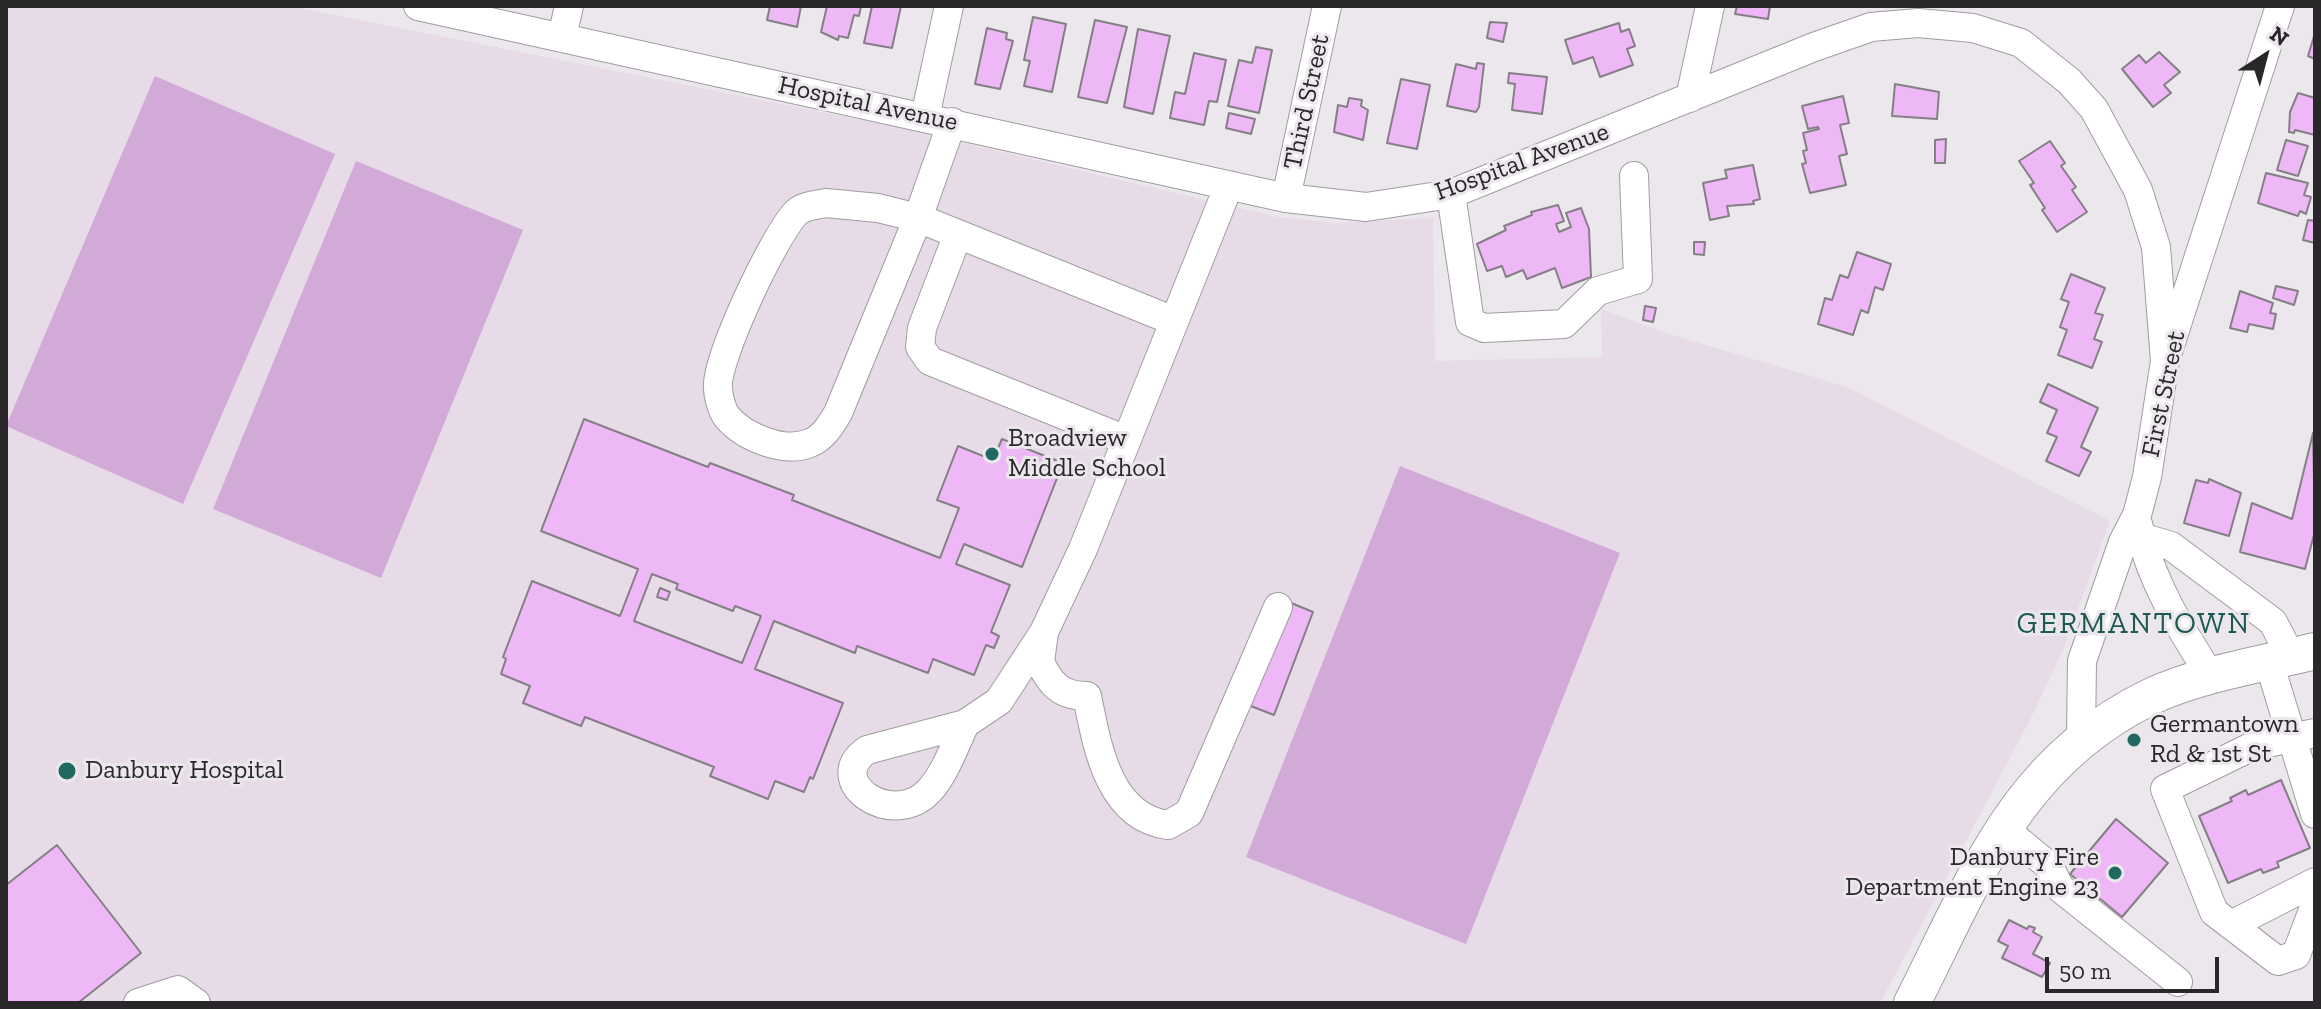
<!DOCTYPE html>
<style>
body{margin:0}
#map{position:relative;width:2321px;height:1009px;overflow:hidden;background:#ece7ed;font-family:"Zilla Slab",serif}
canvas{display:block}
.frame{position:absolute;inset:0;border:8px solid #292729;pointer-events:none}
.north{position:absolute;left:2225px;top:16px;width:80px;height:80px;-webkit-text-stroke:6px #ece7ed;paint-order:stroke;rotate:36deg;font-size:22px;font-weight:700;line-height:32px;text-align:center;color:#292729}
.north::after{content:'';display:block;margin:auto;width:28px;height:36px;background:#292729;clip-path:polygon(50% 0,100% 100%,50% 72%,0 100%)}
.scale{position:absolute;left:2045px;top:957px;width:174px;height:36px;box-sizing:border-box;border:4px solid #292729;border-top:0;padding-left:10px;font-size:24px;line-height:28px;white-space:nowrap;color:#292729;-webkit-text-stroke:6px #ece7ed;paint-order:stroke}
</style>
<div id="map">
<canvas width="2321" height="1009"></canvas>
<div class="frame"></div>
<div class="north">N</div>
<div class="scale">50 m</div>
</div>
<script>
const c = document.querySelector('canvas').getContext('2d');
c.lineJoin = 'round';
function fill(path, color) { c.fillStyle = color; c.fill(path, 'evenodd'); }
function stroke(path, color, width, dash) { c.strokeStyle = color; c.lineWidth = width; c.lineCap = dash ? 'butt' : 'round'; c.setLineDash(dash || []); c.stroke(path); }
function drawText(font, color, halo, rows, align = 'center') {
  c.font = font + ' "Zilla Slab",serif'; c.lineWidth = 6; c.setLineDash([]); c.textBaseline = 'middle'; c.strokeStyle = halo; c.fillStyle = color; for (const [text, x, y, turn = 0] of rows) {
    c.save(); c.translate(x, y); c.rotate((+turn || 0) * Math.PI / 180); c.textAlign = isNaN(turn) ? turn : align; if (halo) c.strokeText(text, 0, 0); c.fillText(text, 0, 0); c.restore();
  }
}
fill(new Path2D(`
 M6 6H290L896 127 1277 217 1336 223 1433 218 1435 361 1602 357 1601 309 1669 334 1847 387 2110 521 2061 655 2030 720 1880 1003H6Z`), '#e6dbe7');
fill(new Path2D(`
 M155 76 335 154 183 504 6 426Z
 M356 161 523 230 381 578 213 509Z
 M1400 466 1620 553 1466 944 1246 857Z`), '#d1aad7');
const building = new Path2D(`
 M770 6H801L797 27 767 20Z
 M827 6H861L859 16 854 15 848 38 839 36 838 40 821 32Z
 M872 6H901L892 48 864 43Z
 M1737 6H1770L1768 19 1735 14Z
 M1033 17 1066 24 1052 92 1024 86 1030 61 1024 60Z
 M1095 20 1127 27 1107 103 1078 97Z
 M1490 22 1507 23 1503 42 1487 38Z
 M1619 23 1621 32 1629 29 1635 46 1627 49 1633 65 1600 77 1593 57 1573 64 1565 40Z
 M987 28 1007 33 1006 39 1013 41 1000 89 975 84Z
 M1138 29 1170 36 1153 114 1124 107Z
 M2315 33V59L2308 56Z
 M1256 47 1272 50 1259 113 1228 106 1239 60 1252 63Z
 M2159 52 2180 72 2164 85 2171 93 2153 107 2122 69 2139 55 2146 63Z
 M1194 53 1226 60 1217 102 1209 101 1204 125 1170 118 1175 92 1185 94Z
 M1477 63 1484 64 1479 107 1476 112 1447 106 1456 64 1476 69Z
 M1509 73 1547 77 1542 114 1512 110 1515 84 1508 83Z
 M1401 79 1430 85 1417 149 1387 143Z
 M1895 84 1939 92 1937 119 1892 116Z
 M2298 93 2315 98V135L2295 130 2294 133 2289 132 2290 112Z
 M1843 96 1849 123 1840 125 1847 154 1839 156 1846 185 1810 193 1802 164 1806 163 1803 151 1807 150 1803 133 1819 129 1818 127 1808 129 1802 106Z
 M1349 98 1362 100 1361 106 1368 110 1363 140 1334 132 1338 105 1347 107Z
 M1229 113 1255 119 1251 134 1226 128Z
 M1946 139 1945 163H1935V140Z
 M2286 140 2308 146 2298 176 2277 170Z
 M2050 141 2065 163 2061 166 2076 187 2072 190 2087 212 2057 232 2042 210 2045 208 2030 185 2034 183 2019 161Z
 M1753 165 1760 199 1753 201 1754 204 1727 206 1729 216 1710 220 1703 183 1727 178 1725 170Z
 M2266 173 2308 183 2304 195 2311 197 2306 214 2300 211 2298 216 2258 203Z
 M1558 205 1564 221 1556 224 1559 232 1571 227 1566 213 1581 208 1589 229 1591 277 1562 288 1555 268 1527 279 1523 270 1506 277 1502 266 1487 271 1477 244 1506 230 1504 226 1532 215 1531 212Z
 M2308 220 2315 221V243L2303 240Z
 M1694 242H1705L1704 255 1694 254Z
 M1857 252 1891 264 1883 290 1875 287 1868 313 1861 310 1853 335 1818 324 1825 298 1832 300 1840 275 1848 278Z
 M2071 274 2105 288 2095 313 2103 315 2094 339 2102 342 2092 368 2058 355 2067 330 2060 327 2069 302 2061 299Z
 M2276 286 2298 291 2294 305 2273 298Z
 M2240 291 2273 303 2270 313 2276 314 2273 329 2249 324 2247 332 2230 328Z
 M1645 306 1656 308 1653 322 1643 320Z
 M2048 384 2098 408 2081 447 2091 452 2079 476 2046 461 2057 437 2047 433 2057 410 2040 402Z
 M584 419 708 467 710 463 794 495 792 500 940 558 959 508 937 500 958 446 993 460 1002 439 1063 463 1022 567 964 544 956 564 1010 585 991 632 999 636 994 648 986 645 974 675 933 659 928 673 857 646 855 653 774 621 755 669 843 703 813 779 810 777 804 792 775 781 768 799 710 776 714 767 585 717 581 726 523 703 530 686 501 674 506 659 503 657 532 581 620 616 638 569 541 531ZM652 574 678 584 676 589 733 611 735 606 761 616 742 663 634 621Z
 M2313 433 2315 531 2305 569 2240 552 2252 503 2292 519Z
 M2209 479 2241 493 2229 536 2184 523 2196 480 2208 483Z
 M660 588 670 592 667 600 657 597Z
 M1284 600 1313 612 1274 715 1243 703Z
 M2281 780 2310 848 2277 862 2279 867 2263 873 2261 869 2228 883 2199 816 2232 801 2230 798 2246 790 2248 795Z
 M2116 819 2168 863 2122 917 2070 874Z
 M57 845 141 953 78 1003H6V885Z
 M2009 920 2027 929 2029 926 2035 928 2033 932 2042 937 2033 954 2050 963 2042 977 2002 958 2008 946 1998 941Z`);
fill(building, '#eeb8f7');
stroke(building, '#847f85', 2);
const minor = new Path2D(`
 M418 6 1286 198 1366 207 1451 194 1814 47 1871 27 1918 23 1973 28 2021 43 2069 81 2094 109 2138 190 2156 247 2165 361
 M562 37 569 6
 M1690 98 1710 6
 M925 117 949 6
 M952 122 918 218 1174 321
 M1451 194 1470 322 1484 328 1564 324 1598 291 1638 279 1634 176
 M1286 198 1327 6
 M826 203 878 208 918 218 838 413C831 425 823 438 810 443 784 454 744 437 727 417 722 411 718 395 718 388 715 360 776 231 797 212 804 206 816 205 826 203Z
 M958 234 922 328 920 347 930 361 1126 440
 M2138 524C2151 582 2180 628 2212 678
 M2141 537 2171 546 2273 622 2291 657
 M1044 632 1040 662C1050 684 1061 696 1087 696 1097 745 1108 817 1168 825L1189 813 1278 607
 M2269 662 2315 814
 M965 724C955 745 945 774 929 791 892 830 822 781 867 750L965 724 999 701 1044 632 1083 549 1229 185
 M2315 733 2253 746 2165 789 2214 912 2278 961 2296 955 2315 905
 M2081 738 2082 661 2123 542 2137 515 2147 477 2165 361 2280 6
 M2002 827 2049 866 2060 888 2178 982
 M2231 925 2315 882
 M138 1003 178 990 196 1003`);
const major = new Path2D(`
 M1912 1003C1975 879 2016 762 2150 697 2199 674 2263 664 2315 651`);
stroke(minor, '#a19ca2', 30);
stroke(major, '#a19ca2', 38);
stroke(minor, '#fff', 28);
stroke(major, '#fff', 36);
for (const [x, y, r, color] of [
 [992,454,8,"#1f6962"],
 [2134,740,8,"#1f6962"],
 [67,771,10,"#1f6962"],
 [2115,873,8,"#1f6962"]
]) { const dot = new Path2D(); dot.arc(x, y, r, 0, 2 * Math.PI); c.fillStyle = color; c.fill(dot); stroke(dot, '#ece7ed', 3); }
drawText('26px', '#292729', '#ece7ed', [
 ["Third Street",1307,102,-78],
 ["Hospital Avenue",868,104,12],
 ["Hospital Avenue",1522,162,-20],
 ["First Street",2164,394,-78]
]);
drawText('26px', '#292729', '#ece7ed', [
 ["Broadview",1008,439],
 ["Middle School",1008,469],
 ["Germantown",2150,725],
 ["Rd & 1st St",2150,755],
 ["Danbury Hospital",85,771],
 ["Danbury Fire",2099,858,"right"],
 ["Department Engine 23",2099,888,"right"]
], 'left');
c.letterSpacing = '2px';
drawText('30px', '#1f5953', '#ece7ed', [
 ["GERMANTOWN",2134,624]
]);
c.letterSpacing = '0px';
</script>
